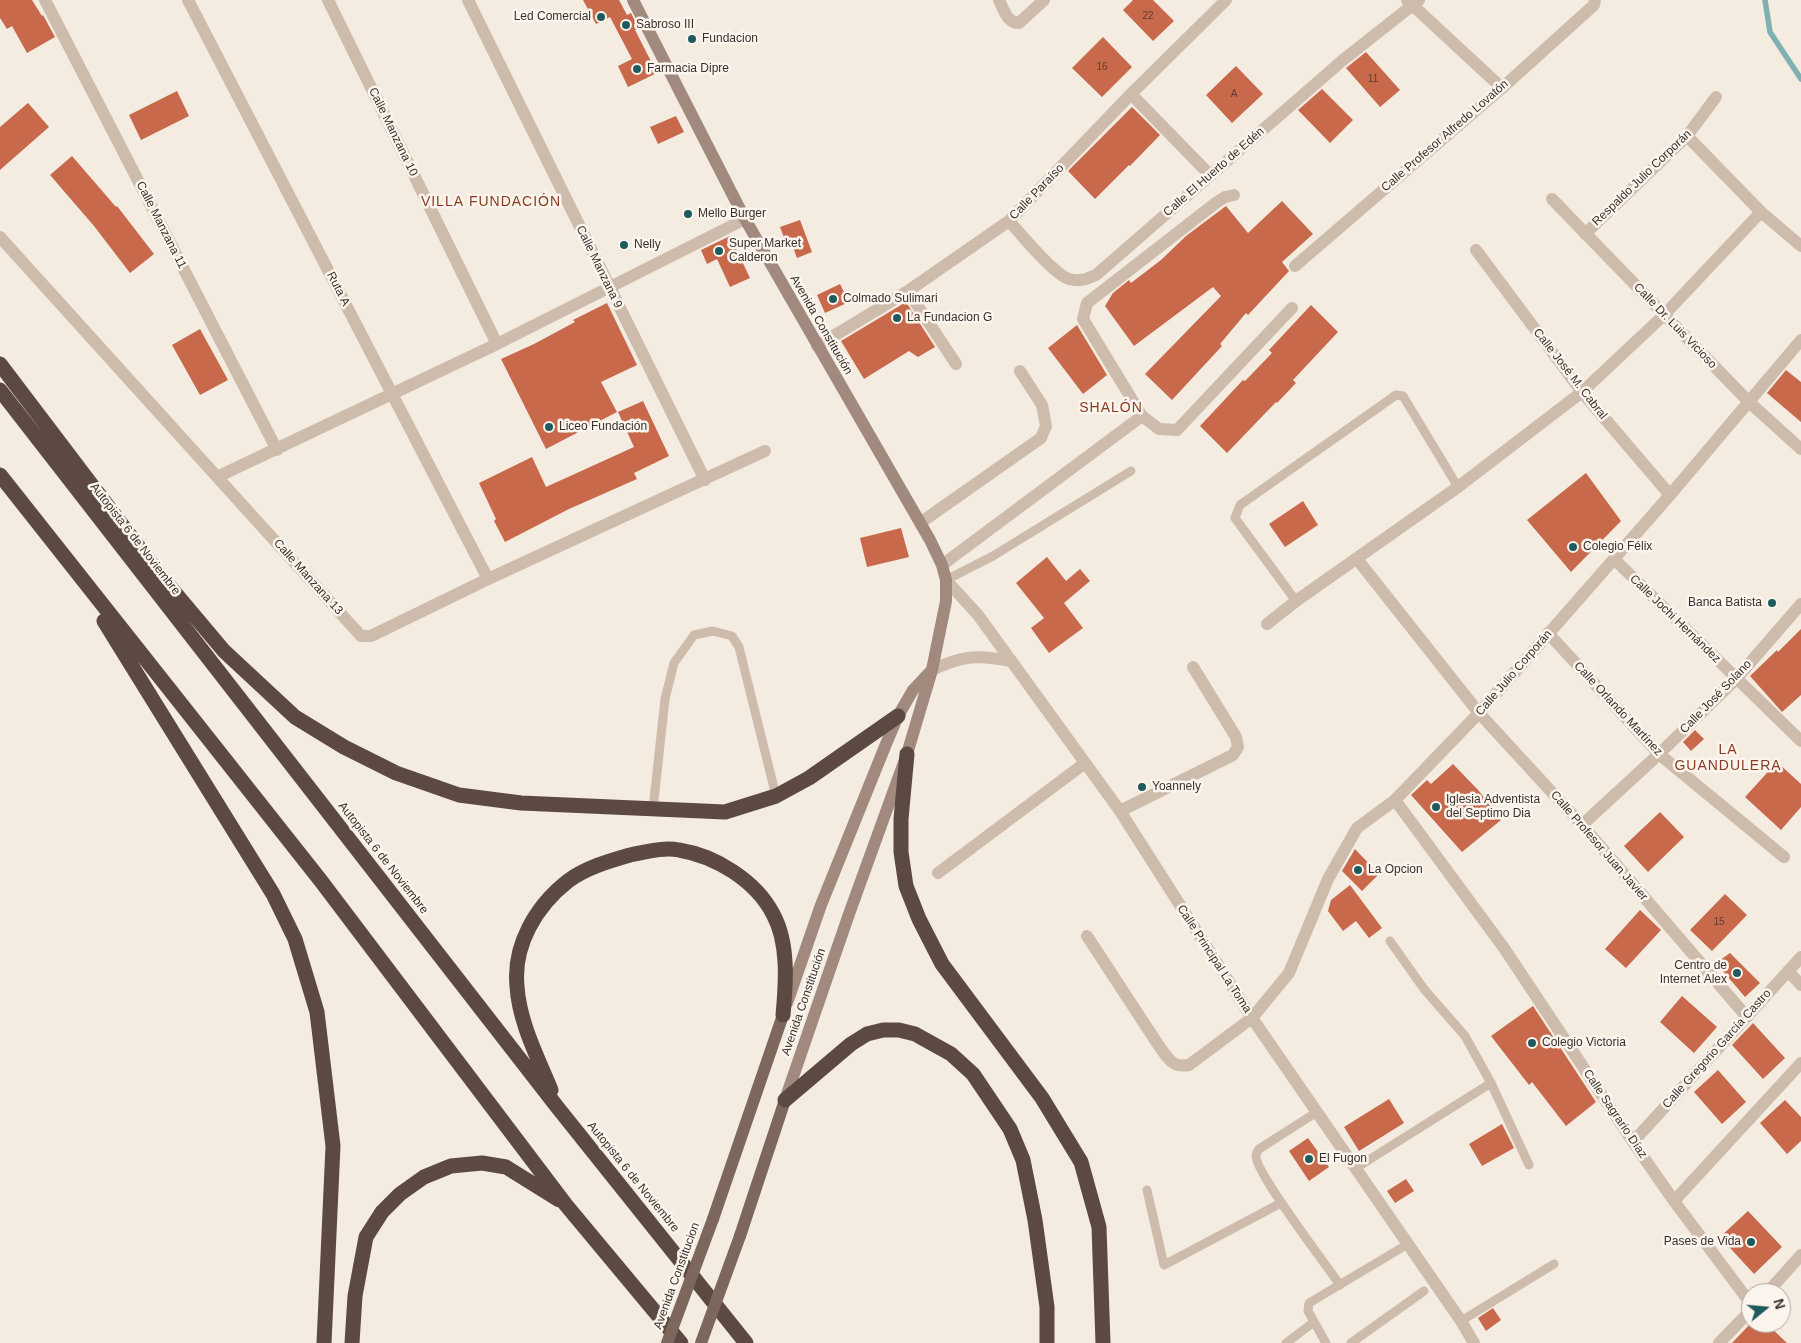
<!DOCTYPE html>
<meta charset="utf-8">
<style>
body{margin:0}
#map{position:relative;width:1801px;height:1343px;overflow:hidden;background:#f4ebe1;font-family:Arial,sans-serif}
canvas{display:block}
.north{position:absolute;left:1741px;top:1283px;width:50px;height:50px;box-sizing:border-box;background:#fbf5ee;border:1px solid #aea6a0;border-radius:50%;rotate:73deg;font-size:14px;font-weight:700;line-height:20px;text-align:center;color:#3b302b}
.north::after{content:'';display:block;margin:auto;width:18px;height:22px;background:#1f5a5e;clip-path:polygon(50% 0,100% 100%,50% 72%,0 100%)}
</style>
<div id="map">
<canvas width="1801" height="1343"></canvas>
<div class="north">N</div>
</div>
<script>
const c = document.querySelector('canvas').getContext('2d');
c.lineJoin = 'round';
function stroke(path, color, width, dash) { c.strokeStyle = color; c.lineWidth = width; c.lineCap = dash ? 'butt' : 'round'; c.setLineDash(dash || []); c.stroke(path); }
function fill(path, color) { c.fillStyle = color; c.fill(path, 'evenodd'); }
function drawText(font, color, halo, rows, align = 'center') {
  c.font = font + ' Arial,sans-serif'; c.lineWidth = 5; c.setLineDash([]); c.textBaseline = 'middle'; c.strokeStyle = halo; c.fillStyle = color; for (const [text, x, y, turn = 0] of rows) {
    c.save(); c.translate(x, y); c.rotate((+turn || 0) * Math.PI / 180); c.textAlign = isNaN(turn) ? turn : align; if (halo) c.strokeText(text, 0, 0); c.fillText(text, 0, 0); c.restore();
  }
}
stroke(new Path2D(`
 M1765 0 1770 32 1801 79`), '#7fb0b2', 5.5);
fill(new Path2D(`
 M0 0H32L42 16 43 15 55 37 27 53 12 26 7 29 0 18Z
 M583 0H619L627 15 631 13 639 29 635 30 657 73 628 87 618 66 632 59 610 17 596 24Z
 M1133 0H1153L1174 21 1153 41 1123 10Z
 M1103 37 1132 67 1102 97 1072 68Z
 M1366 52 1400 90 1380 107 1346 68Z
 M1236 66 1263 94 1232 123 1206 95Z
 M1322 89 1353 120 1330 143 1298 110Z
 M177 91 189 116 141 140 129 115Z
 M28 103 49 127 0 170V127Z
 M1132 107 1160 135 1130 166 1129 165 1095 199 1068 171Z
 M676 116 684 132 658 144 650 127Z
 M72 156 116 207 117 206 154 254 130 273 94 226 50 175Z
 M1282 201 1313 234 1282 262 1289 271 1248 315 1246 313 1220 344 1222 346 1172 400 1145 374 1221 296 1213 287 1134 346 1105 306 1113 293 1129 280 1131 283 1161 260 1186 236 1226 206 1248 233Z
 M800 220 812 252 797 258 793 247 788 248 780 227Z
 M730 236 750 278 730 287 717 259 707 264 701 250Z
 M840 284 849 302 825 313 817 295Z
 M906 302 935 347 918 357 909 351 864 379 841 341Z
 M607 303 637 365 601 382 617 412 546 449 501 359 534 344 575 322 573 320Z
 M1311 305 1338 332 1293 380 1296 383 1277 403 1276 402 1227 453 1200 426 1243 380 1245 381 1272 353 1269 350Z
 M1077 325 1107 375 1083 394 1048 348Z
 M200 329 228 380 200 395 172 345Z
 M1786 370 1801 382V422L1767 393Z
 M643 401 669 456 634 473 637 479 569 509 505 542 494 521 496 519 479 483 532 457 546 487 634 447 618 412Z
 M1586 473 1621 521 1571 572 1527 520Z
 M1303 501 1318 525 1285 547 1269 524Z
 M901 528 909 557 867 567 860 538Z
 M1047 557 1066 581 1080 569 1090 581 1064 603 1083 628 1049 653 1031 628 1044 618 1016 583Z
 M1801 629V695L1782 712 1750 676 1777 650 1778 652Z
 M1695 730 1704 739 1691 751 1683 742Z
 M1777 762 1801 784V807L1781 830 1745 797Z
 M1453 764 1479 791 1501 820 1462 852 1411 795 1427 780 1431 784Z
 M1660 812 1684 837 1648 872 1624 846Z
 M1355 849 1379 874 1362 891 1342 871Z
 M1350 885 1382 928 1369 938 1356 921 1343 931 1328 911 1331 900Z
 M1725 894 1747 915 1712 951 1690 930Z
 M1640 910 1661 930 1626 968 1605 949Z
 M1730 953 1760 983 1745 997 1716 963Z
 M1682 996 1717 1027 1694 1053 1660 1022Z
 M1533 1006 1596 1102 1566 1126 1532 1082 1529 1085 1491 1036Z
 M1753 1023 1785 1058 1763 1079 1732 1045Z
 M1718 1070 1746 1102 1722 1124 1694 1092Z
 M1389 1099 1404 1123 1359 1151 1344 1127Z
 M1785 1100 1801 1117V1141L1787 1154 1760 1123Z
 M1502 1124 1514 1148 1482 1166 1469 1144Z
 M1308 1138 1329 1167 1309 1181 1289 1151Z
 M1406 1179 1414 1191 1395 1203 1387 1191Z
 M1748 1211 1782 1247 1754 1274 1720 1237Z
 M1493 1308 1501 1320 1486 1331 1478 1318Z
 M1751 1323H1766L1787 1343H1732Z`), '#c8694b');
stroke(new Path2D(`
 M946 580 993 556 1131 471
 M1296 601 1235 518 1240 505 1396 395 1403 396 1458 487
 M653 809 665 699 674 663 694 635 713 631 732 636 739 647 776 796
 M1390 941 1424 989 1465 1036 1491 1083
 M1317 1112 1259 1149C1258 1151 1256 1153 1256 1156 1255 1172 1327 1266 1340 1285
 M1356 1168 1491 1083 1529 1165
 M1147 1190 1164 1265 1281 1203
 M1461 1321 1554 1264
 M1286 1343 1314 1322
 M1326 1343 1308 1311 1309 1303 1408 1244
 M1351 1343 1424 1291`), '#cdbbac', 9);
stroke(new Path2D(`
 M45 0 277 450
 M188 0 488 579
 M328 0 497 344
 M468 0 705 480
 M999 0C1004 10 1007 23 1019 23L1044 0
 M1407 0 1502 88
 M1131 94 1210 175
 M1687 136 1761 212 1801 246
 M1234 195 1225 197 1217 202 1087 303 1083 319 1142 416 1159 429 1177 430 1292 308
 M1552 199 1749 402 1801 449
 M1009 221C1021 234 1054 275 1069 279 1079 282 1087 279 1096 275L1343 60 1419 0
 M1585 234 1687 136 1716 97
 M0 237 361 636H371L488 579 765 451
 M1476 250 1582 392 1670 495
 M1295 266 1502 88 1594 5 1595 0
 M908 291 956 364
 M817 346 908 291 1009 221 1131 94 1226 0
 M217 477 497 344 745 219
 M920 523 1041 438 1046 426 1042 405 1020 371
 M1357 559 1479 713 1582 825 1747 1017
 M1614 559 1801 741
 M942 565 1142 416
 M1267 624 1296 601 1458 487 1582 392 1664 315 1761 212
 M1548 633 1659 754 1784 857
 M1395 800 1504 948 1633 1142 1674 1201 1751 1304
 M1120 811 1233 755 1238 747 1236 737 1193 667
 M1582 825 1659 754 1736 679 1801 604
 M938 873 1085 763
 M1087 936 1159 1046C1169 1059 1172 1068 1189 1065L1252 1018 1461 1321 1474 1343
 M1788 971 1801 985
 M1633 1142 1801 957
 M1674 1201 1801 1063
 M1767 1293 1801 1255
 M1719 1343 1751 1310`), '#cdbbac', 12);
stroke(new Path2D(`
 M946 580 978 615 1120 811 1252 1018 1289 973 1328 879 1357 828 1395 800 1479 713 1670 495 1801 340
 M932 670C961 656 978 654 1010 661`), '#cdbbac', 12);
stroke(new Path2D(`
 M633 0 745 219 930 540 942 565 946 580V601L932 670 907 754 849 914 785 1100
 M787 1003 821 905 886 744 898 716 913 690 930 672`), '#a18a7d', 12);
stroke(new Path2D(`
 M713 1219 783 1015
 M740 1236 785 1100`), '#7d675c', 12);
stroke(new Path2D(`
 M0 364 160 575 224 651 295 717 344 747 396 773 459 795 521 803 725 812 776 796 809 778 898 716
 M0 390 558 1108 746 1343
 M0 475 321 881 566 1205 681 1343
 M104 621 273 894 295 939 317 1012 333 1146 324 1343
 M907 754 901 819V852L906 886 919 919 942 964 1042 1098 1081 1162 1099 1227 1103 1343
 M551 1090C538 1058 519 1022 517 986 513 945 536 906 568 881 585 868 609 861 630 855 646 852 663 847 679 850 716 856 756 881 773 914 789 943 786 983 783 1015
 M785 1100 851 1044 867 1034 883 1030H899L915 1034 951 1054 973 1074 1010 1129 1023 1160 1035 1220 1047 1307V1343
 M352 1343 355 1296 366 1237 382 1212 400 1194 424 1177 451 1166 482 1163 506 1167 559 1200`), '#5c4a42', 15);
stroke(new Path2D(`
 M667 1343 713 1219
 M701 1343 740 1236`), '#7d675c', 12);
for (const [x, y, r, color] of [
 [601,17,5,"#1f5a5e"],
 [626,25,5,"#1f5a5e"],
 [692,39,5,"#1f5a5e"],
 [637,69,5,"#1f5a5e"],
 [688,214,5,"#1f5a5e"],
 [624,245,5,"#1f5a5e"],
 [719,251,5,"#1f5a5e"],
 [833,299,5,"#1f5a5e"],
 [897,318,5,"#1f5a5e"],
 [549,427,5,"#1f5a5e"],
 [1573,547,5,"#1f5a5e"],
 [1772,603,5,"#1f5a5e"],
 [1142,787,5,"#1f5a5e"],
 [1436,807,5,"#1f5a5e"],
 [1358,870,5,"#1f5a5e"],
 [1737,973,5,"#1f5a5e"],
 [1532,1043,5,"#1f5a5e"],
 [1309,1159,5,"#1f5a5e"],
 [1751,1242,5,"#1f5a5e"]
]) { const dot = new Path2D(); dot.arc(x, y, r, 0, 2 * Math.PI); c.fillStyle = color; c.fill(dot); stroke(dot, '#fbf5ee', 2); }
drawText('10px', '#5e3e33', null, [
 ["22",1148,16],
 ["16",1102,67],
 ["11",1373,79],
 ["A",1234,94],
 ["15",1719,922]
]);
drawText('12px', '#3b302b', '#fbf5ee', [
 ["Led Comercial",591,17,"right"],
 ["Sabroso III",636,25],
 ["Fundacion",702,39],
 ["Farmacia Dipre",647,69],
 ["Mello Burger",698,214],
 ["Super Market",729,244],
 ["Calderon",729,258],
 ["Nelly",634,245],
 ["Colmado Sulimari",843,299],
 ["La Fundacion G",907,318],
 ["Liceo Fundación",559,427],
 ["Colegio Félix",1583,547],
 ["Banca Batista",1762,603,"right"],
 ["Yoannely",1152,787],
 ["Iglesia Adventista",1446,800],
 ["del Septimo Dia",1446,814],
 ["La Opcion",1368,870],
 ["Centro de",1727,966,"right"],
 ["Internet Alex",1727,980,"right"],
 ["Colegio Victoria",1542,1043],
 ["El Fugon",1319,1159],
 ["Pases de Vida",1741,1242,"right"]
], 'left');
drawText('12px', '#3b302b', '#fbf5ee', [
 ["Calle Manzana 10",393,132,64],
 ["Calle Profesor Alfredo Lovatón",1445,136,-41],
 ["Calle El Huerto de Edén",1214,172,-41],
 ["Respaldo Julio Corporán",1642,178,-44],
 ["Calle Paraíso",1037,192,-46],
 ["Calle Manzana 11",161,225,63],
 ["Calle Manzana 9",599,267,64],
 ["Ruta A",338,289,63],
 ["Avenida Constitución",821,325,60],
 ["Calle Dr. Luis Vicioso",1675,326,46],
 ["Calle José M. Cabral",1570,374,52],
 ["Autopista 6 de Noviembre",135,539,52],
 ["Calle Manzana 13",308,577,48],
 ["Calle Jochi Hernández",1675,619,44],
 ["Calle Julio Corporán",1514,673,-49],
 ["Calle José Solano",1716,697,-46],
 ["Calle Orlando Martínez",1618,709,47],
 ["Calle Profesor Juan Javier",1599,846,49],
 ["Autopista 6 de Noviembre",383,858,52],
 ["Calle Principal La Toma",1214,959,57],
 ["Avenida Constitución",804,1002,-71],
 ["Calle Gregorio García Castro",1717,1049,-48],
 ["Calle Sagrario Díaz",1615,1114,56],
 ["Autopista 6 de Noviembre",633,1177,51],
 ["Avenida Constitucion",677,1276,-70]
]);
c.letterSpacing = '1px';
drawText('14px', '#8c3b22', '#fbf5ee', [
 ["VILLA FUNDACIÓN",491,202],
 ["SHALÓN",1111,408],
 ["LA",1728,750],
 ["GUANDULERA",1728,766]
]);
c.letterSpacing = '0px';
</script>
